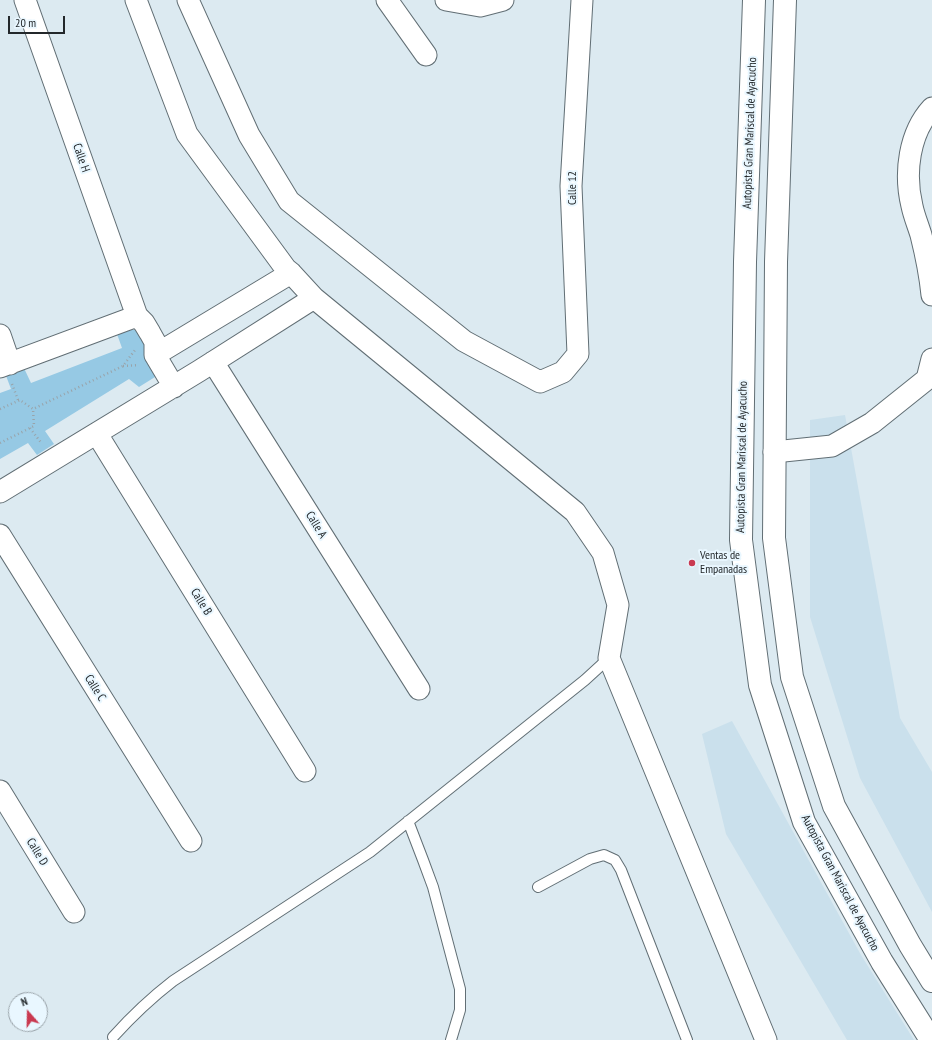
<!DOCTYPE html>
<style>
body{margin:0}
#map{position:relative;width:932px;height:1040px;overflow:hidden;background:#dceaf1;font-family:"PT Sans Narrow",sans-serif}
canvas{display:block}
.north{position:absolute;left:8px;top:992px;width:40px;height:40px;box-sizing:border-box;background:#e9f7ff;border:1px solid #9aa4aa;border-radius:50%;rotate:340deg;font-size:11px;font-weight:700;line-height:16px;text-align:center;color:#23282b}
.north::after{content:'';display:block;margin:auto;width:14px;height:18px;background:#c93950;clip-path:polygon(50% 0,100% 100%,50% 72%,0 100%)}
.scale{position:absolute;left:8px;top:16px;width:57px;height:18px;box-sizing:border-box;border:2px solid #23282b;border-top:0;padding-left:5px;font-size:12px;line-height:14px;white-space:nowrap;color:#23282b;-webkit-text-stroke:3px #e9f7ff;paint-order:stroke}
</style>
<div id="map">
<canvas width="932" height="1040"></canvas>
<div class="north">N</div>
<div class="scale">20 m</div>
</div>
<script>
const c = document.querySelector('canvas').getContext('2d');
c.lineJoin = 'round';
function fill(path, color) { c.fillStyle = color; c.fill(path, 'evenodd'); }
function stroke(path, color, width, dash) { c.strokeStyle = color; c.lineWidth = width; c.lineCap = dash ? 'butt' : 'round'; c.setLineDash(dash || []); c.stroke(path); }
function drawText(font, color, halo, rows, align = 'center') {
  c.font = font + ' "PT Sans Narrow",sans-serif'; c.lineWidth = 4; c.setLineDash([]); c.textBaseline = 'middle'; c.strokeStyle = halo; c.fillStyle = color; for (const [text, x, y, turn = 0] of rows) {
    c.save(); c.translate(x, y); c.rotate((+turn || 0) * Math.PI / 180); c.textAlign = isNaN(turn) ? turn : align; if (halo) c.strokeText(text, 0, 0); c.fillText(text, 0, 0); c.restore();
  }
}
fill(new Path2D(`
 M845 415 900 718 932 772V912L860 778 810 617V420Z
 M732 721 861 955 914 1040H847L726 834 702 734Z`), '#cae0ec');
fill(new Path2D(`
 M125 330H136C148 347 154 355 155 377L139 387 129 379 45 431 54 444 37 455 28 443 0 459V393L11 389 5 373 23 366 31 383 122 348 117 334Z`), '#96c9e4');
const service = new Path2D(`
 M408 821 423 860 433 887 460 989V1010L451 1040
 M538 887 590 859 604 855 615 860 621 870 687 1040
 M113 1037C132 1016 151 998 173 981L370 852 585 680 609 658`);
const minor = new Path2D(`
 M25 0 137 316
 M136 0 187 134 286 269 291 273 314 298 575 512 603 553 618 605 609 658 766 1040
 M188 0 249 135 289 201 464 341 540 382 563 372 578 354 571 186 582 0
 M387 0 426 55
 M446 0 480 6 503 0
 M932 108C909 133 904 173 912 206 914 216 918 225 921 235 926 255 930 275 932 295
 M0 335 10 364
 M155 355 291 273
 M213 362 419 689
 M0 367 137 316 144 323 150 333 155 342V355L174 387
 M97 434 305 771
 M774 452 832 446 872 423 927 379 932 359
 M0 492 199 371 314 298
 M0 535 191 841
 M0 791 74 912`);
const trunk = new Path2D(`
 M754 0 745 262 741 540 760 685 804 822 882 962 931 1040
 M785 0 776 262 774 538 792 677 834 806 910 945 932 981`);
stroke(service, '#616e74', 12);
stroke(minor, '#616e74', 23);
stroke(trunk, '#616e74', 24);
stroke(new Path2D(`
 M123 366 139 365
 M12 384 18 400
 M0 409 20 400 33 409 123 366 135 350
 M30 428 42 444
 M0 443 34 426 33 409`), '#99a3a9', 2.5, [1, 3]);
stroke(service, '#fff', 10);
stroke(minor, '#fff', 21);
stroke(trunk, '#fff', 22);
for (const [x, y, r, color] of [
 [692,563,4,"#c93950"]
]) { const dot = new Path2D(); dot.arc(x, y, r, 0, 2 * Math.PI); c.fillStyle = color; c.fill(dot); stroke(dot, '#e9f7ff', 1.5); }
drawText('12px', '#23282b', '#e9f7ff', [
 ["Autopista Gran Mariscal de Ayacucho",750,133,-88],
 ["Calle H",81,158,71],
 ["Calle 12",573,188,-90],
 ["Autopista Gran Mariscal de Ayacucho",742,457,-89],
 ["Calle A",316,525,58],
 ["Calle B",201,602,58],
 ["Calle C",95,688,58],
 ["Calle D",37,852,58],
 ["Autopista Gran Mariscal de Ayacucho",840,883,62]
]);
drawText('12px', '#23282b', '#e9f7ff', [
 ["Ventas de",700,556],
 ["Empanadas",700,570]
], 'left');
</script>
